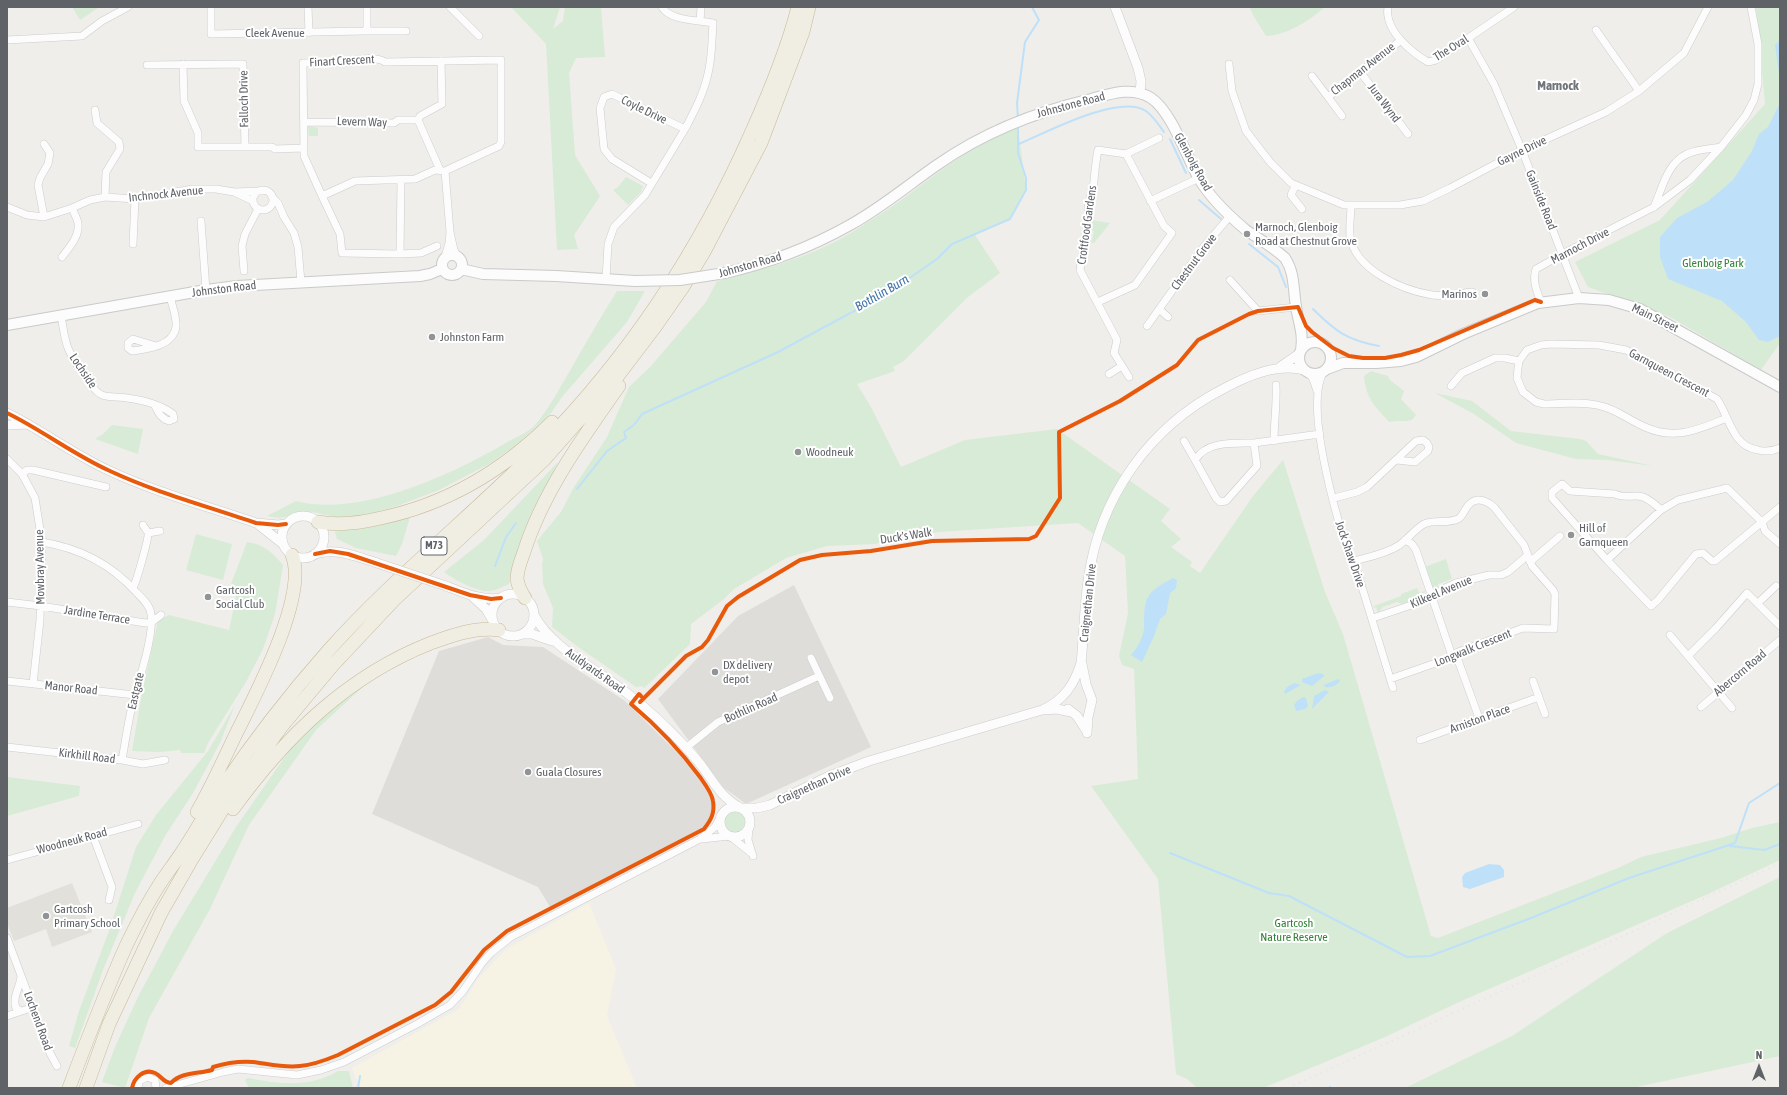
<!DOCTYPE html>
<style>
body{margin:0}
#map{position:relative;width:1787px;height:1095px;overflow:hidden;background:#efeeea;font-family:"Asap Condensed",sans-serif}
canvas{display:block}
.frame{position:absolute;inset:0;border:8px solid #5f6368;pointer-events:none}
.north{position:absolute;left:1739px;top:1047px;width:40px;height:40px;-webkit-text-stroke:3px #fff;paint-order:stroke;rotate:0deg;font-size:11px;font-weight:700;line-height:16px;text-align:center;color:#5f6368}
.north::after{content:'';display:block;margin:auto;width:14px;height:18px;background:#5f6368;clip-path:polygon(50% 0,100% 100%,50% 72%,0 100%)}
</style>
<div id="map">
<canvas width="1787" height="1095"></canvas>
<div class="frame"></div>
<div class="north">N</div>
</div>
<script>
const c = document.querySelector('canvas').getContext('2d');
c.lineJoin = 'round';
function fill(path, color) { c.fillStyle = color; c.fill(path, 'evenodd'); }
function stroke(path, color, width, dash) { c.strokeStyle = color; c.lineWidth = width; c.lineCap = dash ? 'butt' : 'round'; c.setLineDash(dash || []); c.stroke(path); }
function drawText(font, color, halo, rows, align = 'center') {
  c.font = font + ' "Asap Condensed",sans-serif'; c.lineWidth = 4; c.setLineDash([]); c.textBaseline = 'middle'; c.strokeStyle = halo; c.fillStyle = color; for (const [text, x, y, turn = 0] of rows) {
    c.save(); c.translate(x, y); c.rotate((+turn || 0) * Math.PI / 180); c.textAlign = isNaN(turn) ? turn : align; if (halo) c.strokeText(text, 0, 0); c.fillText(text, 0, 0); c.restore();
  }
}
fill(new Path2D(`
 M589 903 616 969 607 1016 637 1088H360L352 1068 459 1009 479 978 506 949Z`), '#f7f3e4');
fill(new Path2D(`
 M794 585 871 747 746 804 723 787 658 699 738 616Z
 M488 637 503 645 543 647 625 701 698 773 712 798 713 811 710 821 704 827 550 907 538 887 372 814 439 651Z`), '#dfddda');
fill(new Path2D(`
 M72 883 92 932 52 947 46 929 14 941 7 923V908Z`), '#e2e0da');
fill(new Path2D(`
 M72 7H98V8L80 20Z
 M511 7H560L553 29 563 21 565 7H601L605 57 576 58 569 73 575 155 600 196 574 235 578 249 557 250 546 44Z
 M1250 7H1325C1309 21 1287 35 1266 36 1262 29 1251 14 1250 7Z
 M1756 7H1780V343L1761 370 1670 317 1588 287 1575 262 1660 220 1765 104Z
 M308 126 318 128V136H309Z
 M1018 127 1026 190 1010 219 975 235 1000 273 968 297 904 361 893 367 895 371 857 384 872 409 901 467 965 440 1057 429 1170 509 1161 521 1181 539 1171 547 1192 562 1190 566 1200 573 1253 496 1283 460 1325 592 1343 634 1431 936 1438 938 1618 868 1641 857 1721 838 1752 828 1780 822V860L1708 894 1459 1002 1385 1037 1263 1088H1197L1187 1079 1176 1074 1158 879 1091 786 1138 779 1134 669 1122 665 1119 656 1128 613 1125 556 1078 523 938 532 874 544 827 546 786 558 734 589 724 599 691 624 690 644 644 688 642 686 636 687 581 649 552 627 553 608 543 584 542 564 543 559 537 541 561 512 574 487 607 437 629 387 650 367 706 302 717 281C763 270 814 256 854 231 873 219 894 206 912 192 945 167 979 141 1018 127Z
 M626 177 643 186 641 192 628 205 613 190 618 187Z
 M1092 220 1110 223 1094 243 1088 242V240L1092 241 1094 231 1090 230Z
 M617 291H645L627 322 562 397 551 413 515 446 489 464 439 490 397 506 373 513 340 518 313 512 279 518 267 516 296 501C358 518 451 475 504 444 513 438 528 433 535 425 548 410 558 391 568 374 584 346 600 318 617 291Z
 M1371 371 1388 376 1390 380 1404 391 1401 399 1416 415 1412 420C1404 422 1397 420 1389 422 1375 406 1366 399 1364 376Z
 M1435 393 1472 401 1511 431 1580 439 1586 441 1598 454 1653 466 1608 460 1576 459 1516 443 1474 414Z
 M112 425 143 429 138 454 95 439 103 434Z
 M558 462 517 553 509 584C502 587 496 591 488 591 477 592 453 579 444 572L484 540Z
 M410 517 402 544 396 556 356 548 337 539 335 532 384 521Z
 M196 534 232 544 223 580 186 570Z
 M247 542C264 544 273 553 283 565L275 614 263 649 246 682 208 743 204 753H181L180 750 159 752 132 751 142 693 158 621 169 615 229 630 238 588 231 584Z
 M1446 559 1452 579 1438 584 1439 588 1431 591 1422 568Z
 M1417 588 1419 593 1425 591V592L1418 595 1419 598 1402 604 1397 602 1383 607 1378 613 1376 607 1374 608V606L1401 596V594Z
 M368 682 316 730 249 825 210 909 149 1018 125 1088 102 1082 115 1047 138 997 173 931 236 827 293 745 341 695Z
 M235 705 220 743 193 793 165 836 135 893 103 970 75 1048 69 1046 79 1011 110 928 136 847 156 815 208 751Z
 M7 777 80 786 79 796 7 816Z
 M725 822a10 10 0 1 1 20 0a10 10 0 1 1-20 0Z
 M1780 877V1056L1632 1088H1405L1512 1036 1667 933Z
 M338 1071H349L353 1088H249L245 1080 248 1078C279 1084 310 1088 338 1071Z`), '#d8ebd6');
fill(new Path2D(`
 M1780 41V80L1775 45Z
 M1780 103V336L1768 342 1759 340 1746 322 1722 301 1668 279 1660 257V237L1677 218 1707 202 1733 180 1752 151 1759 134 1768 127Z
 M1173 578 1177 580 1176 588 1170 593 1166 614 1160 619 1154 636 1142 662 1131 655C1138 647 1145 635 1144 624 1144 616 1144 604 1148 597 1153 588 1165 583 1173 578Z
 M1318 673 1323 674 1324 676 1312 686 1302 682V679Z
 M1338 679 1340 681C1336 686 1331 688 1325 687L1324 685Z
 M1294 683 1301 685 1285 694 1284 692 1287 687Z
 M1325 690 1329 692 1312 709 1314 696Z
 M1303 697 1306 698 1308 706 1305 709 1296 711 1294 705 1298 700Z
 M1489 864 1500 865 1504 870V877L1470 889 1463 887 1462 877 1465 873Z`), '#bfe0f9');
stroke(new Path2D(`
 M1018 119 1017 103 1025 42 1039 20 1032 7
 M1170 139 1186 173
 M1019 144C1045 133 1120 93 1146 111 1153 116 1159 125 1164 132
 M1199 200 1221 219
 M1249 244 1278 267 1286 287
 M1313 309C1336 332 1347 340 1379 346
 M577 489 607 451 626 438 624 432 634 425 642 414 778 352 856 310 908 279 937 259 952 244 1010 219 1026 190V178L1018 153V125
 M495 566 506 537 516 523
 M1730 846 1764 850 1780 844
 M1170 853 1269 893 1289 896 1407 957 1430 956 1531 918 1629 878 1735 843 1749 803 1780 783
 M358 1088 360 1076
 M1329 1088 1330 1087`), '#bfe0f9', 2);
const minor = new Path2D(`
 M211 7V34L365 31 367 28V7
 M308 7 309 33
 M450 7 479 36
 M662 7C670 21 698 20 713 23 712 38 712 54 709 69 705 91 695 110 685 129
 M1388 7C1384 30 1411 52 1428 62L1436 60 1514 7
 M700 21 701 7
 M1596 30 1639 91
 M365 31H406
 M1468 38 1494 84 1522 150 1579 298
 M7 40 82 36 102 21 128 7
 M183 64 184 101 198 133V147H272L275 149 303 148
 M1229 64 1232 91 1246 131 1270 162 1291 183 1344 205H1400L1423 201 1450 188 1522 150 1606 112 1639 91 1684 53 1708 7
 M147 65 243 64 245 147
 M1361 73 1408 134
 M1312 76 1328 97 1400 41
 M1328 97 1342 116
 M95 110 97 123 119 142 120 149 106 172 105 197
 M304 122 394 123 398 120H418
 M1126 154 1159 138
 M440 170 418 120 420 116 442 104 441 61
 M445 171 435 170 415 179 355 181 322 196 304 156 303 63 349 62C358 58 377 57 385 62L501 60V142L499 146 445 171 450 232
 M1295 186 1291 195 1302 209
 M253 200a10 10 0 1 1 20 0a10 10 0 1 1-20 0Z
 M234 192 253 201
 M322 196 340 234 342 253 400 254 401 180
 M272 197 278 203 284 217 294 233 298 247 301 282
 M1150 201 1199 178
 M1351 205C1351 215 1349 226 1350 236 1355 270 1402 290 1432 295 1444 297 1460 293 1472 292
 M7 207 27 215 44 217 72 208 90 200 105 197 135 199 193 189H216L234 192 262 191
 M1654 207C1662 189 1667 163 1687 154 1697 149 1710 149 1721 147
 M44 217 38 185 40 178 48 164 50 153 44 144
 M201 221 206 290
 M133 244 135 199
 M400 254 421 253 437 246
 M62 257C69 248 80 236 78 223 77 218 74 213 72 208
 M445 257 449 243 450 232 454 250 458 257
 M244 271 242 246 245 234 258 209
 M606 279 608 244 614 227 645 195 685 129 612 94 604 97 600 108 604 149 612 159 651 183
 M1230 280 1258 311 1296 307
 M1098 302 1135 285 1172 233 1164 226 1126 154 1098 150C1096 160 1095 170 1094 181 1093 193 1086 203 1089 214L1080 270 1117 340 1114 353 1129 377
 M1541 302C1537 292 1532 280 1536 269L1570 250 1654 207 1690 180 1721 147 1746 115 1754 100 1758 84V44L1751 7
 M1159 309 1168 317
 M61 315C63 326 64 338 68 348 72 358 93 392 102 395 110 398 119 396 127 398 142 400 161 405 173 414L174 419 169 421C161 418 159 414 155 406
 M1147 326 1202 249 1230 216
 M156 346 133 339 128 343V348L132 351C148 349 173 346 176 327 177 317 172 306 170 296
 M1324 371C1303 406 1337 518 1349 557L1354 561 1393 688
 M1308 372 1313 379 1317 391
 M1109 374 1122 366
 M1451 386 1462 373 1495 358H1505L1519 361
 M1727 418C1699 429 1676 441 1645 427 1630 421 1618 410 1601 406 1584 401 1562 404 1544 404L1536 402 1523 392 1517 378 1518 368 1519 361 1527 350 1541 345 1550 344 1599 345 1626 350 1717 399C1730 418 1732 446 1758 450 1765 452 1773 451 1780 448
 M1184 441 1195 460
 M1274 441C1274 422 1277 404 1276 385
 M1254 443C1233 443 1207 441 1195 460L1216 498 1220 502 1226 501 1257 466 1254 443 1320 434
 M7 459 22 474 35 498 42 542 40 620 33 684
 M22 474 27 470H33L106 487
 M1334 498 1357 492 1367 487 1416 441 1423 440 1427 443 1429 447 1428 451 1415 462 1397 460
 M1661 510C1656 505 1650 500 1643 497 1634 494 1624 499 1615 494L1570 491 1562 484 1552 492V498L1607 560 1651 606 1658 600 1696 554 1703 553 1712 561H1715L1780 507
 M148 533 160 531
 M1405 540 1412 544 1416 550 1451 653 1458 660 1479 718
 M42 542C79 548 111 564 136 592 142 598 150 605 151 614 154 634 141 674 135 694 129 715 126 738 122 760
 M1607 560 1661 510 1678 500 1727 488 1762 522 1765 531 1780 544
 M1354 561C1369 557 1385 554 1398 546 1407 540 1414 530 1424 524 1435 519 1447 524 1458 519 1465 515 1465 504 1474 501 1481 498 1488 502 1494 507L1524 545 1532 566 1553 590 1555 594 1554 629 1523 628 1458 652 1447 659 1390 679
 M1530 562 1560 536
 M133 588C136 583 149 538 148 533 148 531 144 528 143 525
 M7 602 41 606 145 623 152 622 161 615
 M1758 603 1776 586
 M1373 618 1432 598 1443 589 1456 583 1489 575H1501L1508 572 1528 555
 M1670 635 1732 708
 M1688 656 1716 628 1747 593 1780 626
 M811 658 830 698
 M7 681 135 695
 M1533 681 1545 714
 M1701 707 1780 640
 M1420 740 1539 697
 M7 747 122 760 143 764 165 760
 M687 747 718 722 819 676
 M749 828 748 840 753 856
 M93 836 112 887 109 900
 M730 836 751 853
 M702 839 729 836
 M7 860 138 824
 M7 938 50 1053 57 1066
 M21 1011 16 1008C12 997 20 988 21 976
 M7 1016 34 1007
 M138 1088 139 1081 147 1077 155 1080 156 1088
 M166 1088 223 1072 238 1069 297 1075 321 1070 344 1062 417 1024 450 1005 463 991 482 963 491 953 511 937 700 839 715 827 720 818`);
const tertiary = new Path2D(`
 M1115 7 1138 68 1141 81 1140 93
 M1280 367 1299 354
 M7 413C42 430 74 455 110 471 157 493 207 506 256 523L278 525 286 524
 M7 425 28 424
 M282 537a21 21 0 1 1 42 0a21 21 0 1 1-42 0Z
 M259 525 283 544
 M315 554C336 547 357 557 377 563
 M446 586C464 593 481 601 501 598
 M492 615a21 21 0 1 1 42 0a21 21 0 1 1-42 0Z
 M473 597 486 609 493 621
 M534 615C551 646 584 662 612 682 633 697 652 713 670 731 681 742 691 752 701 765 713 781 721 797 739 807
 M522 634H532L552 641
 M1082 664 1086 684 1092 700 1088 717 1087 733
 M1068 709 1077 716 1086 730
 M1042 710C1064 700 1074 685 1081 663 1084 636 1084 608 1088 581 1099 498 1149 427 1223 389 1247 376 1277 363 1304 370
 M720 822a15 15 0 1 1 30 0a15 15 0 1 1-30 0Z
 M740 808H757L770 805 829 776 869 761 1042 710 1057 709 1071 712`);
const secondary = new Path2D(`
 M442 265a10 10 0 1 1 20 0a10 10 0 1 1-20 0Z
 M461 269 483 274 556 276 635 281
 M725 273C769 263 811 247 850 225 881 208 908 185 937 165 984 132 1035 112 1091 99 1110 94 1132 86 1151 98 1171 111 1186 155 1198 177 1210 198 1228 215 1246 230 1259 239 1273 247 1285 258 1295 273 1293 289 1296 306 1298 322 1304 333 1301 350
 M7 325 206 290 237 286 420 276 430 274 442 269
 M1299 358a16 16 0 1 1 32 0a16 16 0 1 1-32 0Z
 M1327 369 1343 363H1376L1401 361 1416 357 1463 334 1538 303 1579 298 1609 300 1640 309 1780 387`);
const motorway = new Path2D(`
 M318 522C340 526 360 523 381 518 447 504 505 469 552 422
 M525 598C521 592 518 586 517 579 517 570 521 560 524 552 543 492 583 437 619 386
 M233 809C285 737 347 676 431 643 453 635 475 627 499 630
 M197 812C211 788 222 763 234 738 253 699 309 596 292 555
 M69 1088C87 1040 105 993 126 946 136 925 148 902 161 882 167 873 174 864 180 855 195 833 207 810 222 788 254 740 290 694 328 651 394 577 473 515 543 444 631 354 701 247 752 131 770 91 787 50 798 7
 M86 1088 109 1024 161 913 192 859 229 799 282 726 332 666 394 600 544 460 617 377 655 327 683 287 704 252 761 143 803 32 809 7`);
stroke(minor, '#cbcccc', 8);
stroke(tertiary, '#cbcccc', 10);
stroke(secondary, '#cacacb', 12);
stroke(motorway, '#c8b996', 14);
stroke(minor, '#fdfcfc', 7);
stroke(tertiary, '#fdfcfc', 9);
stroke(secondary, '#fdfcfc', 10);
stroke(motorway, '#f0ede3', 13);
stroke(new Path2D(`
 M7 1087 9 1088
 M1288 1088 1645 926 1780 863`), '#e4e4e4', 2, [1, 5]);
const tertiaryBridge = new Path2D(`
 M377 563 446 586`);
const secondaryBridge = new Path2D(`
 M635 281 680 280 725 273`);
stroke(tertiaryBridge, '#cbcccc', 10, []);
stroke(secondaryBridge, '#cacacb', 12, []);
stroke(tertiaryBridge, '#fdfcfc', 9);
stroke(secondaryBridge, '#fdfcfc', 10);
stroke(new Path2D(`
 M7 413C42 430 74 455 110 471 157 493 207 506 256 523L278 525 286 524
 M315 554 330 551 348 554 470 595 491 599 501 598
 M640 702 686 656 702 647 708 640 727 606 738 597 800 560 822 555 871 551 932 541 1029 539 1036 536 1060 498 1059 432 1120 401 1177 365 1198 340 1249 314 1258 311 1298 307 1306 326 1312 332 1333 348 1349 356 1363 358H1385L1401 355 1419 350 1535 300 1541 302
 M132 1088C134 1078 144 1068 155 1073 162 1076 162 1082 171 1083 181 1072 198 1074 212 1070L213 1067C226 1063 239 1061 253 1062 269 1064 284 1068 300 1066 313 1065 326 1060 338 1055L435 1005 451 992 484 950 507 931 704 829C711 820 715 813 713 801 712 793 705 784 700 777 680 750 657 726 631 704L639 694 641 696`), '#e8590c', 4);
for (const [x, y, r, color] of [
 [1247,234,4,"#919496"],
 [1485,294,4,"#919496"],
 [432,337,4,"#919496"],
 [798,452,4,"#919496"],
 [1571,535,4,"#919496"],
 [208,597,4,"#919496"],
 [715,672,4,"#919496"],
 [528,772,4,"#919496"],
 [46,916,4,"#919496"]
]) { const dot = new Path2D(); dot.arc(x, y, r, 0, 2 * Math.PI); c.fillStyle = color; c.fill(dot); stroke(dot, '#fff', 1.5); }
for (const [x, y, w] of [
 [434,546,26]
]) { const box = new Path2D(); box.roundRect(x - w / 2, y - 9, w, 18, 3); c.fillStyle = '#fff'; c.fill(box); stroke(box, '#5f6368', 1); }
drawText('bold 11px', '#5f6368', null, [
 ["M73",434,546]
]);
drawText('12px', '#5f6368', '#fff', [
 ["Cleek Avenue",275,33],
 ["The Oval",1451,48,-32],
 ["Finart Crescent",342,61,-3],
 ["Chapman Avenue",1363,69,-38],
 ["Falloch Drive",244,99,-91],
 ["Jura Wynd",1384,103,53],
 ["Johnstone Road",1071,105,-15],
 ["Coyle Drive",644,110,26],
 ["Levern Way",362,122,2],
 ["Gayne Drive",1522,151,-26],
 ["Glenboig Road",1193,162,61],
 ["Inchnock Avenue",166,194,-6],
 ["Gainside Road",1541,200,68],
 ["Croftfood Gardens",1087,225,-82],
 ["Marnoch Drive",1580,246,-28],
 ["Chestnut Grove",1194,262,-53],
 ["Johnston Road",750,265,-16],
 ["Johnston Road",224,289,-7],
 ["Main Street",1655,318,26],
 ["Lochside",83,371,56],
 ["Garnqueen Crescent",1669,373,28],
 ["Duck's Walk",906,536,-9],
 ["Jock Shaw Drive",1350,554,71],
 ["Mowbray Avenue",40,567,-91],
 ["Kilkeel Avenue",1441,592,-23],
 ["Craignethan Drive",1088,603,-84],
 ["Jardine Terrace",97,615,9],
 ["Longwalk Crescent",1473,648,-22],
 ["Auldyards Road",595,671,35],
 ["Abercorn Road",1740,673,-40],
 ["Manor Road",71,688,6],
 ["Eastgate",136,691,-77],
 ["Bothlin Road",751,708,-24],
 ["Arniston Place",1480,719,-20],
 ["Kirkhill Road",87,756,7],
 ["Craignethan Drive",814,785,-24],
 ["Woodneuk Road",72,841,-15],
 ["Lochend Road",38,1021,70]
]);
drawText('12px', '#5f6368', '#fff', [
 ["Marnoch, Glenboig",1255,227],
 ["Road at Chestnut Grove",1255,241],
 ["Marinos",1477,294,"right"],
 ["Johnston Farm",440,337],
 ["Woodneuk",806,452],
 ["Hill of",1579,528],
 ["Garnqueen",1579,542],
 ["Gartcosh",216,590],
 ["Social Club",216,604],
 ["DX delivery",723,665],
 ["depot",723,679],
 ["Guala Closures",536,772],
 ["Gartcosh",54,909],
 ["Primary School",54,923]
], 'left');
drawText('12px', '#348238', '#fff', [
 ["Glenboig Park",1713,263],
 ["Gartcosh",1294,923],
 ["Nature Reserve",1294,937]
]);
drawText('bold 13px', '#70757a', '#fff', [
 ["Marnock",1558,86]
]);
drawText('italic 13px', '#4174aa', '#fff', [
 ["Bothlin Burn",882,293,-30]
]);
</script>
